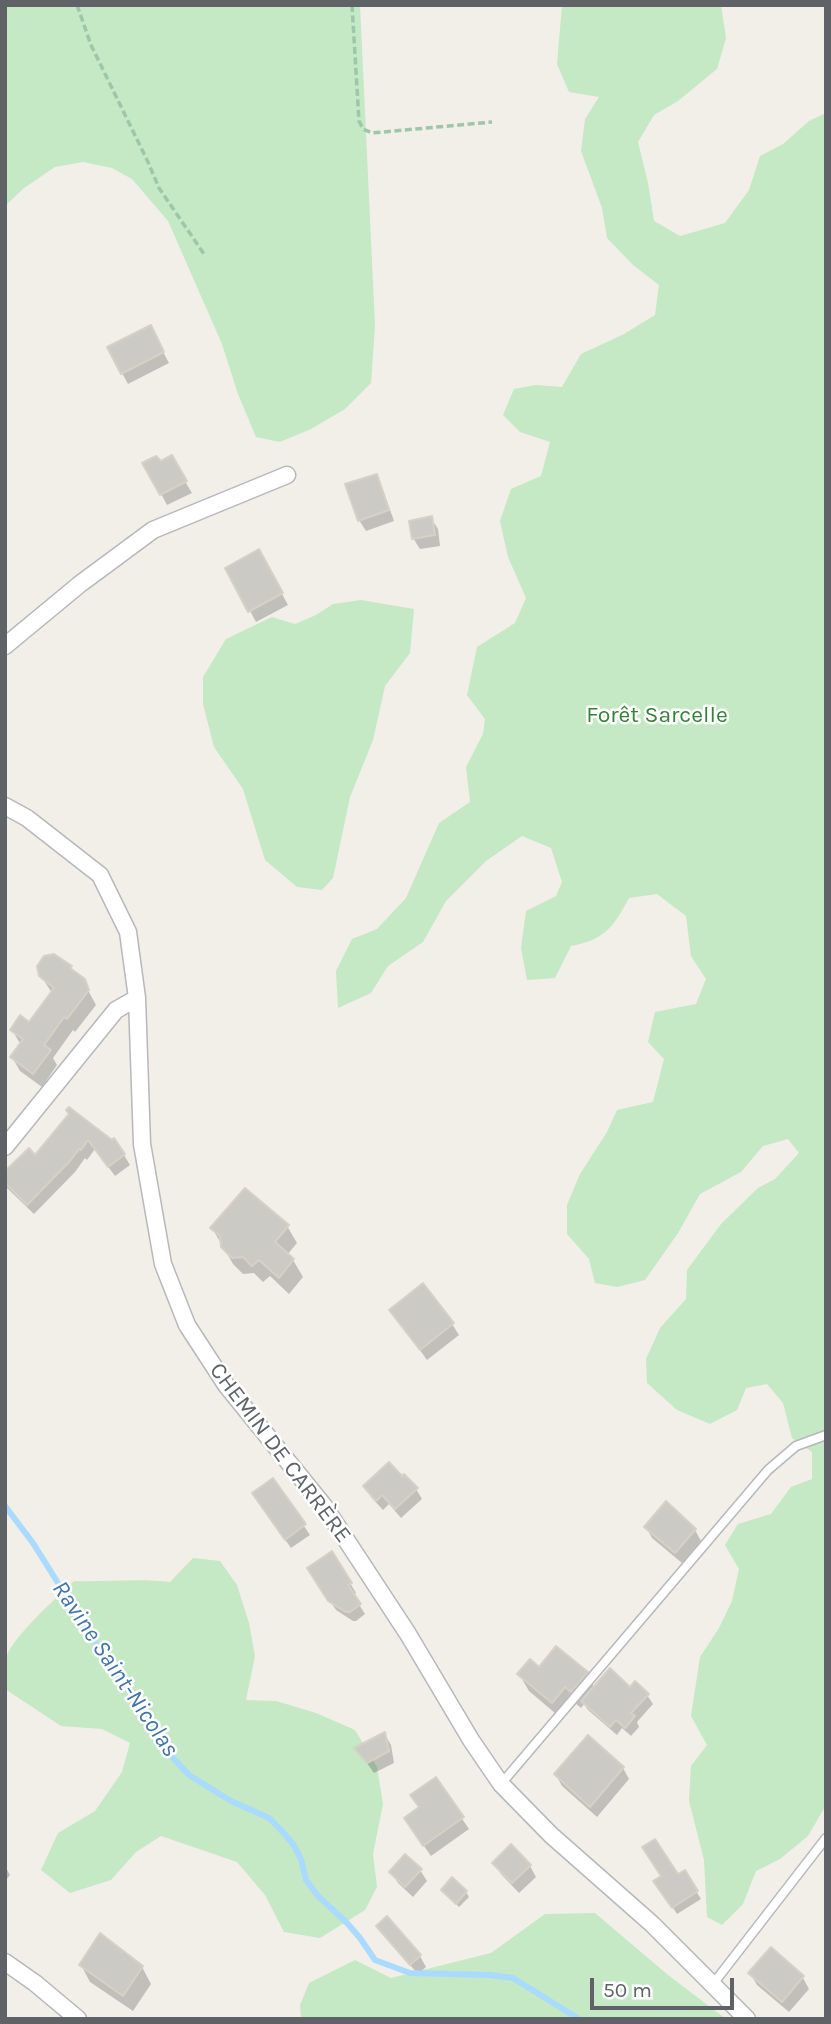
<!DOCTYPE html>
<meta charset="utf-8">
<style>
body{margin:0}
#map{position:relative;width:831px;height:2024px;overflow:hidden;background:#f1efe8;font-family:Karla,sans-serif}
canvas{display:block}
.frame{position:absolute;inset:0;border:7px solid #5f6368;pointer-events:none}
.scale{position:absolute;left:590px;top:1978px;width:144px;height:32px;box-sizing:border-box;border:4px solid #5f6368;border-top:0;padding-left:9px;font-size:21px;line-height:24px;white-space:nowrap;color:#5f6368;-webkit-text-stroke:5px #fff;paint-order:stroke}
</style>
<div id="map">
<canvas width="831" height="2024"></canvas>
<div class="frame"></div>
<div class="scale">50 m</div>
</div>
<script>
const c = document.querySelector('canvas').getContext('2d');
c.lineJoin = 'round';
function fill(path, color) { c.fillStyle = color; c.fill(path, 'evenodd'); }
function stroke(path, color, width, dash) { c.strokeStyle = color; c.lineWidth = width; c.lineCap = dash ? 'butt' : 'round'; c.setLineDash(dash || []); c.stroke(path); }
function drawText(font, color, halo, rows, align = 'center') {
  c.font = font + ' Karla,sans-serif'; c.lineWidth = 5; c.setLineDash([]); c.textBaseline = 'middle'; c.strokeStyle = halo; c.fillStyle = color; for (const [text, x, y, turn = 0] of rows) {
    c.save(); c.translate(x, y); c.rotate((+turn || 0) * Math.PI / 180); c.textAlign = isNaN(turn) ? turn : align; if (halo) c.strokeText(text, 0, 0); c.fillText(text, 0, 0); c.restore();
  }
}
fill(new Path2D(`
 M5 5H360L375 326 371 383 345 409 311 429 280 442 256 437 238 394 222 344 168 221 132 179 112 168 83 162 55 167 24 188 5 206Z
 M562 5H721L726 38 717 69 678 101 654 115 638 142 648 183 654 221 680 236 725 223 749 190 760 156 783 144 809 121 826 113V1805L808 1836 780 1859 756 1871 743 1904 722 1925 707 1917 704 1860 689 1801 691 1766 707 1745 691 1716 700 1657 719 1628 732 1601 739 1569 725 1545 738 1524 771 1514 791 1487 812 1479V1452L792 1438 783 1403 767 1384 746 1388 737 1410 710 1424 677 1410 647 1383 646 1359 660 1328 686 1299 687 1270 721 1224 758 1188 775 1179 799 1153 788 1139 763 1146 741 1172 700 1194 678 1233 645 1280 617 1287 595 1283 589 1259 567 1234V1205L580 1174 607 1132 617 1110 653 1102 664 1059 648 1042 655 1012 696 1004 706 979 691 956 686 916 657 894 629 898C614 926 605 940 571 946L555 978 527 980 521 948 526 911 556 896 562 882 551 848 522 836 486 861 446 901 423 942 388 966 371 993 338 1008 336 971 352 939 377 929 406 898 439 823 470 802 466 767 483 734 485 719 467 695 477 647 515 623 526 598 508 557 500 521 511 489 541 476 550 442 520 432 503 415 514 389 536 385 562 387 581 354 624 334 655 315 659 285 633 265 607 238 602 208 581 151 585 119 599 97 569 92 557 64Z
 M361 600 414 609 410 653 385 686 373 740 350 797 333 878 322 890 297 887 265 860 243 789 214 747 203 704V677L226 639 272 617 295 624 316 615 333 604Z
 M193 1558 220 1561 237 1585 249 1623 255 1656 246 1700 276 1701 316 1713 355 1730 377 1767 383 1804 373 1854 377 1887 365 1910 320 1938 284 1932 265 1895 237 1862 161 1836 136 1852 111 1880 70 1893 41 1870 58 1833 95 1811 122 1772 130 1743 102 1729 61 1726 5 1689C5 1680 4 1670 5 1661 9 1639 58 1597 74 1581 107 1582 139 1578 170 1582Z
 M595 1913 668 1975 726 2019H301L300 2005 309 1983 355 1960 391 1978 491 1953 545 1914Z`), '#c5e8c5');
fill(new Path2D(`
 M156 339 169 363 128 384 122 373Z
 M171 458 192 493 167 505 145 463H161Z
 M376 476 382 487 394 521 366 531 359 520Z
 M431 518 438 529 440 546 420 549 413 538Z
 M259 551 288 605 256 622 227 568Z
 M70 967 74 973 83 981 96 1005 75 1032 73 1030 53 1058 57 1065 42 1087 20 1071 12 1057 21 1045 12 1030 30 1024 52 993 41 976Z
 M70 1114 124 1155 130 1165 115 1176 95 1149 87 1160 85 1158 75 1172 34 1214 7 1188 5 1184V1174L35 1157Z
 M287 1226 297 1243 287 1255 293 1260 303 1277 289 1294 270 1276 263 1282 254 1273 243 1274 233 1264 212 1228Z
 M391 1310 452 1324 459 1335 427 1360Z
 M273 1480 310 1535 291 1548 260 1503Z
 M365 1487 416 1489 422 1499 401 1518 389 1504 383 1510 371 1497Z
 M646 1527 695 1530 701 1541 682 1563 652 1538Z
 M332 1553 356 1593 353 1595 365 1614 356 1621H353L336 1610 315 1578Z
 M539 1669 586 1673 595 1688 630 1689 647 1695 653 1704 637 1722 639 1727 631 1736 622 1728 617 1735 588 1710 584 1704 581 1708 575 1703 562 1719 529 1691 519 1674Z
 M385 1735 391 1745 394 1763 374 1773 357 1749Z
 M588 1737 623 1768 629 1779 597 1817 562 1786 556 1775Z
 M435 1779 469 1829 431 1856 412 1829 420 1808Z
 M494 1863 530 1866 536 1877 519 1893 501 1874Z
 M5 1866 10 1875 5 1881Z
 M420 1870 427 1881 413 1897 398 1883 391 1872Z
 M684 1872 701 1899 677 1914 660 1888Z
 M443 1890 466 1892 469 1897 459 1907Z
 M378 1926 420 1956 426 1967 418 1974 385 1937Z
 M771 1950 803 1978 809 1989 789 2012 757 1985 750 1973Z
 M81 1965 142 1967 151 1984 133 2011 90 1982Z`), '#0003');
stroke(new Path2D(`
 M5 1506 33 1543 108 1663 151 1721 173 1758 189 1775 231 1801 269 1818 281 1830 293 1844 301 1859 306 1880 318 1896 347 1923 360 1938 375 1960 410 1973 490 1975 513 1978 579 2019`), '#aadaff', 6);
const building = new Path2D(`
 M151 325 164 352 121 374 107 347Z
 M172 455 187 481 160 495 142 463 156 456 161 461Z
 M377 474 389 510 358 521 345 484Z
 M432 516 435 535 412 539 409 521Z
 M259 549 283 593 248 612 225 568Z
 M54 954 72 966 70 968 85 979 89 990 67 1019 64 1017 44 1045 51 1050 33 1074 10 1057 23 1039 10 1030 20 1015 29 1022 54 988 39 976 37 966 44 956Z
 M69 1107 112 1140 114 1138 125 1154 108 1167 88 1140 81 1150 79 1149 70 1161 27 1205 5 1183V1171L29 1148 35 1155 69 1114 66 1110Z
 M245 1188 289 1225 275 1242 294 1259 279 1278 259 1260 252 1266 243 1257 232 1258 221 1247 220 1236 210 1228Z
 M423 1283 454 1323 420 1350 389 1310Z
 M389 1462 402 1476 404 1474 418 1488 395 1509 382 1495 376 1501 363 1486Z
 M273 1478 306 1524 285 1540 252 1493Z
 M666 1501 696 1529 675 1553 644 1527Z
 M332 1551 352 1583 348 1585 361 1604 350 1612H346L328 1601 307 1568Z
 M556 1646 588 1672 571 1692 565 1687 552 1703 517 1674 530 1659 539 1667Z
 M610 1668 630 1687 635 1681 649 1694 631 1713 635 1716 625 1728 616 1720 610 1727 581 1701Z
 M385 1732 389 1751 367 1763 354 1748Z
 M588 1735 624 1767 590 1807 554 1774Z
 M436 1777 464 1817 423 1846 404 1818 419 1807 410 1795Z
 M655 1839 678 1874 685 1870 698 1891 672 1908 653 1881 661 1876 642 1847Z
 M511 1844 531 1865 512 1883 492 1863Z
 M405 1854 422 1869 405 1887 389 1872Z
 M452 1877 467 1891 456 1904 441 1890Z
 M387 1916 421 1955 410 1965 376 1926Z
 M100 1933 143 1966 123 1996 79 1965Z
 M771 1947 804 1976 782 2002 748 1973Z`);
fill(building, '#cccac5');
stroke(building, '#d6d1c6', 2);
const service = new Path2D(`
 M501 1784 768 1470 796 1446 826 1435
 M713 1984 826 1838`);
const minor = new Path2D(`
 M5 646 80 584 153 530 287 475
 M5 806 27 818 100 875 128 932 137 998 142 1144 163 1264 187 1325 226 1385 324 1506 408 1634 471 1740 501 1784 551 1835 652 1924 747 2019
 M5 1147 116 1010 137 998
 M5 1962 35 1983 78 2019`);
stroke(service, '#b5b8bc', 11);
stroke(minor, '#b5b8bc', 19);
stroke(new Path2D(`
 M77 5 91 45 148 162 159 188 204 254
 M352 5 359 121 363 129 372 133 492 122`), '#9cc7a9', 3.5, [7, 3.5]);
stroke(service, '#fff', 8);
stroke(minor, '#fff', 16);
drawText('23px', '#348238', '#fff', [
 ["Forêt Sarcelle",657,715]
]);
drawText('23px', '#5f6368', '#fff', [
 ["CHEMIN DE CARRÈRE",280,1453,53]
]);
drawText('italic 24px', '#4174aa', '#fff', [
 ["Ravine Saint-Nicolas",115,1669,56]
]);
</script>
